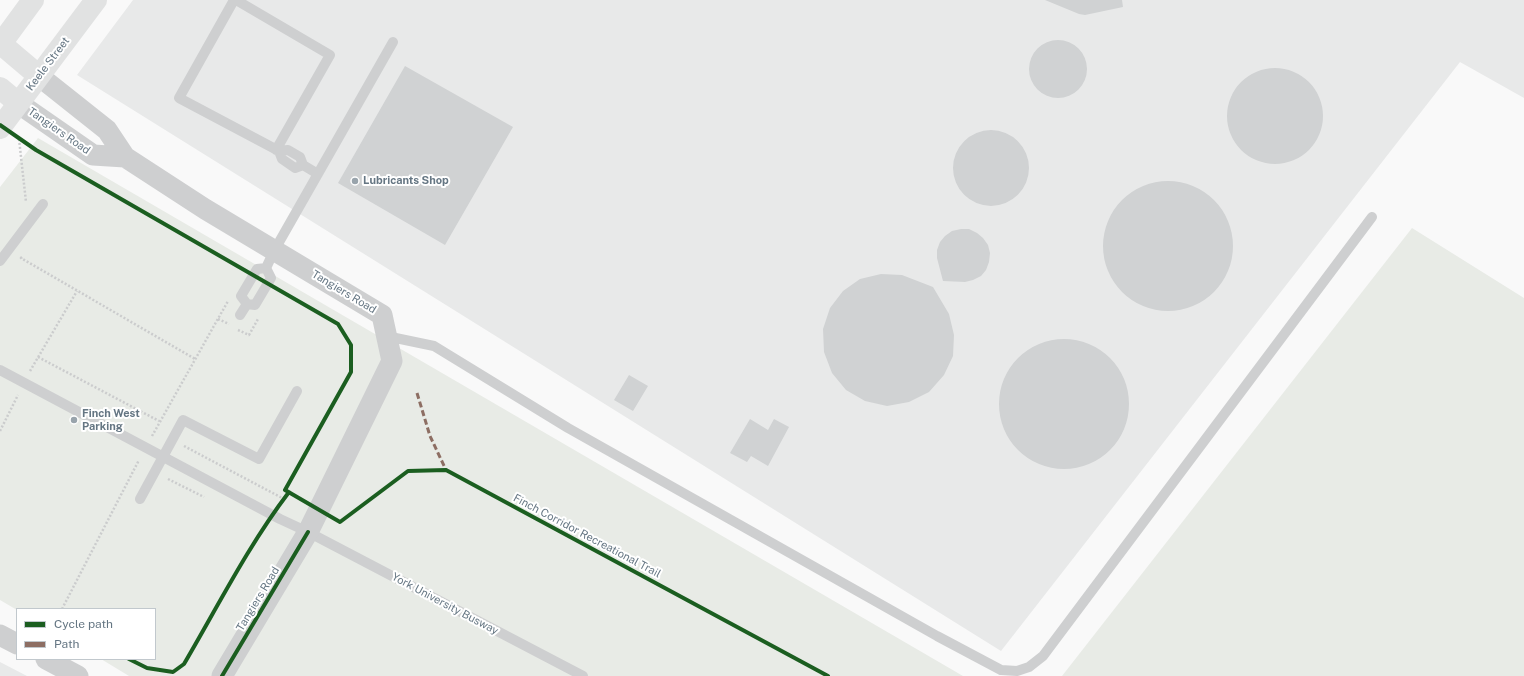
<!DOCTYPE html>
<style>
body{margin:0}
#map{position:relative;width:1524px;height:676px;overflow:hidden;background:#f9f9f9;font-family:"Public Sans",sans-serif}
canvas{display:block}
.legend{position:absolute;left:16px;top:608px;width:140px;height:52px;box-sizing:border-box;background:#fff;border:1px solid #c1c8cd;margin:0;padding:5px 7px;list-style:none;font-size:12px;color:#657683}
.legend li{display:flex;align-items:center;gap:8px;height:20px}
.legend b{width:20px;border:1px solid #c1c8cd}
</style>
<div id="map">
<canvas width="1524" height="676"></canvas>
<ul class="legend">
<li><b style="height:5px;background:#1b5e20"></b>Cycle path</li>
<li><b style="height:5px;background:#8d6e63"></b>Path</li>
</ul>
</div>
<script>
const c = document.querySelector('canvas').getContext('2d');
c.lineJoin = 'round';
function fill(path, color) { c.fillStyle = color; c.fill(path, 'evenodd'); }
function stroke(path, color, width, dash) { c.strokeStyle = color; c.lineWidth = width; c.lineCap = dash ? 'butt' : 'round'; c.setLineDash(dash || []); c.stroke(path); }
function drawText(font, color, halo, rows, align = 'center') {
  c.font = font + ' "Public Sans",sans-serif'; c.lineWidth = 4; c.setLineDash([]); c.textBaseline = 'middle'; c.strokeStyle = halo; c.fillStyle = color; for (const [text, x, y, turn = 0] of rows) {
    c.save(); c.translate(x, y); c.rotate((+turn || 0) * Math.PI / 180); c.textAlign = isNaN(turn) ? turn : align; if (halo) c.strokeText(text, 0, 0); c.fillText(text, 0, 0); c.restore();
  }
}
fill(new Path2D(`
 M133 0H1524V98L1460 62 1001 651 77 75Z
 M0 662 27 676H0Z`), '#e8e9e9');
fill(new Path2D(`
 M38 138 963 676H129L101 659H155V609L17 610 0 600V187Z
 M1412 228 1524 298V676H1062Z`), '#e8ebe6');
fill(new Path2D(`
 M1045 0H1122L1123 7 1085 15 1079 14Z
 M1029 69a29 29 0 1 1 58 0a29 29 0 1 1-58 0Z
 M405 66 513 127 445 245 338 183Z
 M1227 116a48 48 0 1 1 96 0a48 48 0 1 1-96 0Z
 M953 168a38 38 0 1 1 76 0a38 38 0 1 1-76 0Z
 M1103 246a65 65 0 1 1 130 0a65 65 0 1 1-130 0Z
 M961 229H969L977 233 983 238 988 245 990 253 989 262 986 270 981 276 973 280 965 282 943 281 937 258V250L940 242 945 236 952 231Z
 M881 274 902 275 933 287 949 314 954 335 953 356 944 375 929 392 909 402 887 406 865 401 846 390 832 373 824 352 823 329 830 308 843 291 860 279Z
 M999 404a65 65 0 1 1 130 0a65 65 0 1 1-130 0Z
 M629 375 648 386 633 411 614 400Z
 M750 419 768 430 774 419 789 427 768 466 751 456 747 462 730 453Z`), '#d0d2d3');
stroke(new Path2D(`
 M19 139 26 202
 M22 257 21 258 195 359
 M218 319 229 324
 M238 330 249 335 258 319
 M38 357 159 421
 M30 371 77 291
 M0 431 18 395
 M152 436 228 301
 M184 446 284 499
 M168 479 204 497
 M62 609 139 460`), '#cbcccd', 2.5, [2, 2]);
stroke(new Path2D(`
 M234 0 179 98 279 151
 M236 0 330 55 276 150
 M303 165 295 168 282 159 279 151 288 150 300 157 303 165 318 174
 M0 261 43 204
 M247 304 255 305 271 278 266 268 274 251 393 42
 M247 304 241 296 257 269 266 268
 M240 315 247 304
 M386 336 434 346 568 428 937 636 1001 670 1017 671 1029 667 1043 656 1372 217
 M0 370 280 519 308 532 583 676
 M140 499 183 420 259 459 297 391`), '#cecfd0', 10);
stroke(new Path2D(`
 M39 76 107 130 125 157 205 209 382 315 392 361 308 532 222 676
 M18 103 93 155 125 157
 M0 635 17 644
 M46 659 78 676`), '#cecfd0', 21);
stroke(new Path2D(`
 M0 43 39 76
 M0 45 33 0
 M0 88 18 103
 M0 128 96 0`), '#e1e2e2', 22);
stroke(new Path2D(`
 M417 393 430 436 446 470`), '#8d6e63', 3, [6, 3]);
stroke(new Path2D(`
 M0 125 36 150 338 324 351 345V372L285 490 340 522 408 471 446 470 828 676
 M129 659 147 668 173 672 184 664C218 606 248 546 289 492
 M222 676 308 532`), '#1b5e20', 4);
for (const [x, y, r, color] of [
 [355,181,4,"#99a4ac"],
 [74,420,4,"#99a4ac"]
]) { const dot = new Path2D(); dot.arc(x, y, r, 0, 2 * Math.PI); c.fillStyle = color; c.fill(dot); stroke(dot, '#fff', 1.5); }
drawText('11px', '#657683', '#fff', [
 ["Keele Street",48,64,-53],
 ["Tangiers Road",59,131,35],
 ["Tangiers Road",344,292,31],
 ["Finch Corridor Recreational Trail",587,536,28],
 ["Tangiers Road",258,599,-59],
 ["York University Busway",445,604,28]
]);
drawText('bold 11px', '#657683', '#fff', [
 ["Lubricants Shop",363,181],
 ["Finch West",82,414],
 ["Parking",82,427]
], 'left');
</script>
